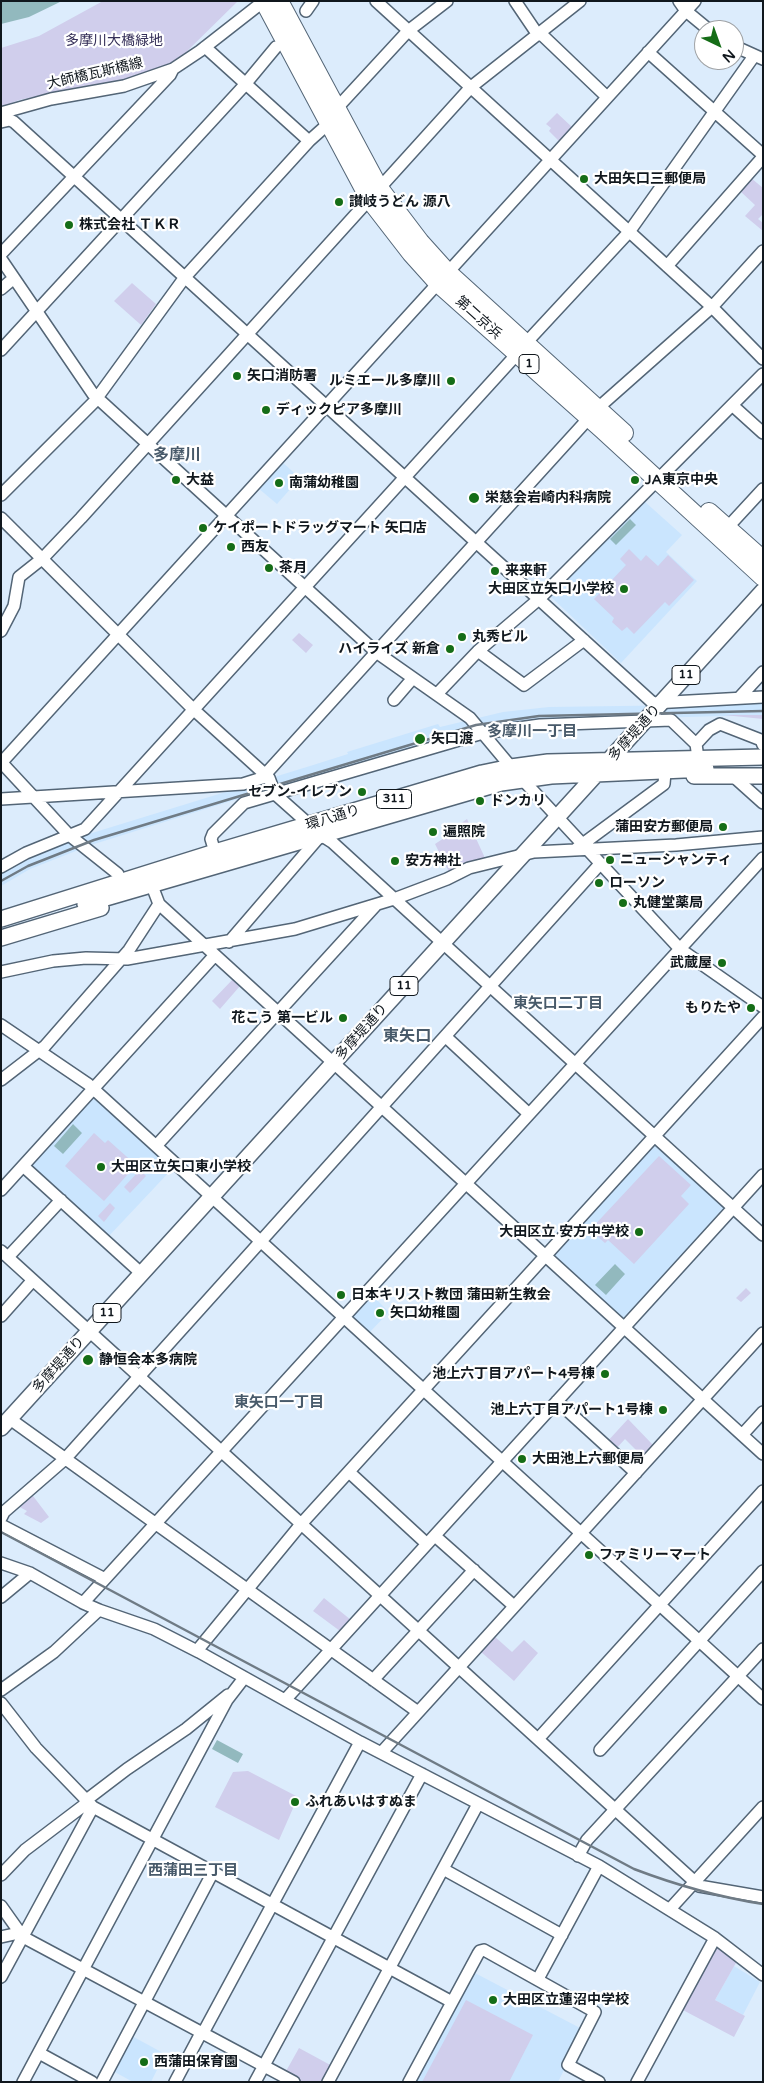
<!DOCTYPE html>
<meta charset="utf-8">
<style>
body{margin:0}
#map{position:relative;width:764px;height:2083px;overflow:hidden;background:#dcecfc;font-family:"Varela Round",sans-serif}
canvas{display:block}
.frame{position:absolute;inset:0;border:2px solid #10171d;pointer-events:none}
.north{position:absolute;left:694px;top:20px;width:50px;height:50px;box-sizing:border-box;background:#fff;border:1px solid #9fa2a5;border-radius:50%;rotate:138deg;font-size:14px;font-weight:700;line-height:20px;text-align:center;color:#10171d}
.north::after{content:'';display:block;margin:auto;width:18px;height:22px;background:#156d17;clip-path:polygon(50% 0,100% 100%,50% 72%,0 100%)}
</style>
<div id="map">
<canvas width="764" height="2083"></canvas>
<div class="frame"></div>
<div class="north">N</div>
</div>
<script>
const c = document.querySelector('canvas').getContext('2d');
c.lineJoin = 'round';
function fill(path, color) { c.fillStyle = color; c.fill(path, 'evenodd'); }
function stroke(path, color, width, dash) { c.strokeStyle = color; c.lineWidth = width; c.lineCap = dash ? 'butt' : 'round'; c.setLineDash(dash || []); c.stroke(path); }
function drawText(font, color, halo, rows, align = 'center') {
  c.font = font + ' "Varela Round","Noto Sans JP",sans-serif'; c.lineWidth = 4.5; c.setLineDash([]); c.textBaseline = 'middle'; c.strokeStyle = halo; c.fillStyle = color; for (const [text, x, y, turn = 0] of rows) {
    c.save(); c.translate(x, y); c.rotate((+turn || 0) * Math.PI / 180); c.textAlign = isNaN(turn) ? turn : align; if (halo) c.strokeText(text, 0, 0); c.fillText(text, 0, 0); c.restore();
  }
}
fill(new Path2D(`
 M282 462 300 478 277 504 258 488Z
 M644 501 682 535 666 552 697 581 621 663 550 596Z
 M763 704V715L533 721 473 730 231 801 91 845 30 869 1 886V872L32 855 66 841 310 766 348 754 347 752 438 724 440 727 503 712 549 707Z
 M93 1096 173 1168 108 1237 29 1166Z
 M655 1145 725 1209 624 1320 553 1256Z
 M373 1296 389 1312 369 1333 352 1317Z
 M734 1966 760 1982 743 2015 715 2000Z
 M473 1972 582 2029 563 2065 564 2070 558 2082H413Z
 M130 2035 165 2054 151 2082H133L111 2070Z`), '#cae5fe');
fill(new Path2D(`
 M103 1H238L175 63 135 77 106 85 53 93 19 100 1 107V48L39 36Z
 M557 113 572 127 559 141 549 131 551 128 546 124Z
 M751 178 763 188V214L758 219 763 223V231L745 216 755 205 740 191Z
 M132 283 156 304 141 325 114 301Z
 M629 549 641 561 646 555 658 566 668 555 694 580 669 606 665 602 634 634 627 627 622 631 612 622 614 618 594 599 626 565 620 559Z
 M299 633 313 645 306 653 292 640Z
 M724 715H763V719Z
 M467 819 485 858 468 862 449 872 435 844 450 834 449 832Z
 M233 979 240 986 220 1009 212 1001Z
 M94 1133 105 1143 108 1140 136 1165 104 1201 65 1166Z
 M659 1156 691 1185 681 1196 689 1204 634 1264 608 1240 605 1243 590 1230Z
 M140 1170 146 1176 130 1193 124 1187Z
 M110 1203 115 1208 104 1222 98 1216Z
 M746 1288 751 1293 741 1302 736 1298Z
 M628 1419 653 1445 643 1457 625 1439 614 1451 606 1443Z
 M30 1492 49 1517 41 1523 24 1514 27 1511 16 1505Z
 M324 1598 351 1620 340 1631 313 1611Z
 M494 1636 512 1652 524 1640 538 1653 514 1681 480 1651Z
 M248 1771 298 1797 279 1840 215 1807 233 1772Z
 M715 1944 737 1961 715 2000 745 2016 734 2037 681 2009Z
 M466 2000 533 2035 509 2082H422Z
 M299 2048 334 2067 327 2082H301L285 2073Z`), '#d0ceec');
fill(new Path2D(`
 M1 1H62L29 17 1 24Z
 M630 519 636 525 616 545 610 539Z
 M73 1124 82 1133 63 1154 54 1146Z
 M615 1264 625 1274 606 1295 595 1285Z
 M217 1740 243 1754 238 1763 212 1749Z`), '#92b9be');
const minor = new Path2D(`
 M376 1 712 307 763 359
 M515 1 538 35
 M679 1 686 11 709 30
 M306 11 313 1
 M540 33 607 97
 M734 46 763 59
 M205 47 309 141
 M648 52 763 155
 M337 108 408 31 447 1
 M1 113 51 99 124 86 173 69 200 51 264 1
 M1 122 10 120 14 122 653 703 763 697
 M1 254 170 75 173 69
 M1 259 93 394 376 652 470 718 511 767
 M667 266 763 157
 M1 289 14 278
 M525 344 629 232 754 56
 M1 350 242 88 276 47
 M732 405 763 433
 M1 495 94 402 185 277 309 141 328 124
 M1 518 193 709 269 778 275 794 321 835 332 842 763 1235
 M727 528 763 489
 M1 631 14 606 19 577 43 558 81 518 471 87 580 1
 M478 651 524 685 584 640
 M437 694 478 651 539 599 763 374
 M739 698 763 672
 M394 700 413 678
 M696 744 709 730 720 724 761 740 763 745
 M1 762 69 835 118 874
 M1 763 695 1
 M734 777 763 803
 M522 779 680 949 763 1007
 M1 799 243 784 262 778 598 408 712 307 763 251
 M576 849 664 784 665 772
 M215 852 211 839 213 834 244 803 483 733 540 725 671 720 696 744 697 751
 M763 858 83 1603 99 1610 154 1629 199 1652 360 1742 599 1866 715 1938 763 1975
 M1 867 26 853 85 829 517 354
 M159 904 763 1454
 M229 942 321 835
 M1 972 53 961 86 958 127 959 295 929 394 899 447 879 469 868 534 852 676 845 763 837
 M1 1025 88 1084 763 1699
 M446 1037 529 1114
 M1 1080 45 1046 129 950 159 904 154 891
 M156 1146 376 905
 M23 1166 142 1274
 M1 1190 215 955
 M1 1251 695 1882 699 1886 763 1897
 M8 1257 61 1200
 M1 1316 33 1280
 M557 1401 636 1473
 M10 1419 418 1712
 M742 1435 763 1412
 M349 1472 427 1544
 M1 1518 4 1512 65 1459 600 864
 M1 1525 105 1579
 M435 1536 514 1606
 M1 1563 30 1573 83 1603
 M1 1597 30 1573
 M200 1647 302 1523 763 1017
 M373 1680 474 1570
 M1 1690 54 1652 99 1610
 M285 1700 763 1175
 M1 1703 36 1748 93 1807 452 2002
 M538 1739 763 1491
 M600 1750 763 1571
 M381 1753 763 1333
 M85 1801 127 1769 186 1729 228 1695
 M578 1856 587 1840 763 1649
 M443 1869 562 1935
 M1 1875 25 1850 87 1803
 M1 1906 23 1937 294 2082
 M670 1909 763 1807
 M1 1937 19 1933
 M1 1977 93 1807
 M538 1979 599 1866
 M203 2033 360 1742
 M39 2053 92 2082
 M23 2082 227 1700 244 1678
 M102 2082 213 1872
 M175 2082 201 2033
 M255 2082 422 1774
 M328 2082 478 1804
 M409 2082 478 1954 480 1951 484 1950 595 2012 568 2065 599 2082
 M637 2082 715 1938`);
const major = new Path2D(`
 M694 776H763
 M85 904 501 783 551 776 706 769
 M1 919 215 852 482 773 511 767 548 762 763 757
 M1 938 101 908
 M1 1428 763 591`);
const highway = new Path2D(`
 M264 1 370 200 411 253 438 283 603 430 763 577
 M279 1 379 188 420 242 447 272 624 433
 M709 512 763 560`);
stroke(minor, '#536576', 14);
stroke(major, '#536576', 18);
stroke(highway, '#536576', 20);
stroke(minor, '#fff', 11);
stroke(major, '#fff', 15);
stroke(highway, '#fff', 18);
stroke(new Path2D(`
 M1 881 28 866 94 840 476 725 539 716 763 711
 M1 1532 634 1869C676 1885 718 1897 763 1904`), '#6f7b85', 2.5);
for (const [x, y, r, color] of [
 [584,179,5,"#156d17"],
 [339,202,5,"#156d17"],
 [69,225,5,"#156d17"],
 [237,376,5,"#156d17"],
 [451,381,5,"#156d17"],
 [266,410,5,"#156d17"],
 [176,480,5,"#156d17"],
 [635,480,5,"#156d17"],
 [279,483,5,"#156d17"],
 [474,498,6,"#156d17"],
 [203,528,5,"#156d17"],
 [231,547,5,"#156d17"],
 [269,568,5,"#156d17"],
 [495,571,5,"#156d17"],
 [624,589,5,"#156d17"],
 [462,637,5,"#156d17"],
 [450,649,5,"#156d17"],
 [420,739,6,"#156d17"],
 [362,792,5,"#156d17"],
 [480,801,5,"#156d17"],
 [723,827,5,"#156d17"],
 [433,832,5,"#156d17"],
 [610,860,5,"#156d17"],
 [395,861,5,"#156d17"],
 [599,883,5,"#156d17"],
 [623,903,5,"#156d17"],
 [722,963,5,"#156d17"],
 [751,1008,5,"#156d17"],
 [343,1018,5,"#156d17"],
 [101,1167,5,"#156d17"],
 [639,1232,5,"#156d17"],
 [341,1295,5,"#156d17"],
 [380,1313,5,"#156d17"],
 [88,1360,6,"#156d17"],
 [605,1374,5,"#156d17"],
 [663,1410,5,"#156d17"],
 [522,1459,5,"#156d17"],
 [589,1555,5,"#156d17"],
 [295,1802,5,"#156d17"],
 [493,2000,5,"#156d17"],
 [144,2062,5,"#156d17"]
]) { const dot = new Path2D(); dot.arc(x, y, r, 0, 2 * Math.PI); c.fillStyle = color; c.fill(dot); stroke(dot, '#fff', 2); }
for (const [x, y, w] of [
 [529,364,20],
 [686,675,28],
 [394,799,35],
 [404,986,28],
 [107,1313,28]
]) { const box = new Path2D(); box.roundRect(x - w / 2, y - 9.5, w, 19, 4); c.fillStyle = '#fff'; c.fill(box); stroke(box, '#10171d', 1); }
drawText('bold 12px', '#10171d', null, [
 ["1",529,364],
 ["11",686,675],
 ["311",394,799],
 ["11",404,986],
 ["11",107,1313]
]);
drawText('14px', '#352f58', '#fff', [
 ["多摩川大橋緑地",114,41]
]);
drawText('14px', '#10171d', '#fff', [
 ["大師橋瓦斯橋線",95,74,-13],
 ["第二京浜",478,318,42],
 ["多摩堤通り",635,733,-48],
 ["環八通り",333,818,-17],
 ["多摩堤通り",362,1032,-48],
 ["多摩堤通り",59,1365,-48]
]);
drawText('bold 14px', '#10171d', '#fff', [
 ["大田矢口三郵便局",594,179],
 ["讃岐うどん 源八",349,202],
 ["株式会社 ＴＫＲ",79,225],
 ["矢口消防署",247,376],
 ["ルミエール多摩川",441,381,"right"],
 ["ディックピア多摩川",276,410],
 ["大益",186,480],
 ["JA東京中央",645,480],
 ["南蒲幼稚園",289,483],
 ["栄慈会岩崎内科病院",485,498],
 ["ケイポートドラッグマート 矢口店",213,528],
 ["西友",241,547],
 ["茶月",279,568],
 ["来来軒",505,571],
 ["大田区立矢口小学校",614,589,"right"],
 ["丸秀ビル",472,637],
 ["ハイライズ 新倉",440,649,"right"],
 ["矢口渡",431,739],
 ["セブン-イレブン",352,792,"right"],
 ["ドンカリ",490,801],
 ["蒲田安方郵便局",713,827,"right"],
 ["遍照院",443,832],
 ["ニューシャンティ",620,860],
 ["安方神社",405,861],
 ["ローソン",609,883],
 ["丸健堂薬局",633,903],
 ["武蔵屋",712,963,"right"],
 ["もりたや",741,1008,"right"],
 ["花こう 第一ビル",333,1018,"right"],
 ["大田区立矢口東小学校",111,1167],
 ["大田区立 安方中学校",629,1232,"right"],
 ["日本キリスト教団 蒲田新生教会",351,1295],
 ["矢口幼稚園",390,1313],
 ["静恒会本多病院",99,1360],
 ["池上六丁目アパート4号棟",595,1374,"right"],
 ["池上六丁目アパート1号棟",653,1410,"right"],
 ["大田池上六郵便局",532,1459],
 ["ファミリーマート",599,1555],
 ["ふれあいはすぬま",305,1802],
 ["大田区立蓮沼中学校",503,2000],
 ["西蒲田保育園",154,2062]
], 'left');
drawText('bold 15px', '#485a6a', '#fff', [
 ["多摩川一丁目",532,732],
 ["東矢口二丁目",558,1004],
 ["東矢口一丁目",279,1403],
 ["西蒲田三丁目",193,1871]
]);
drawText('bold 16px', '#485a6a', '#fff', [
 ["多摩川",177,456],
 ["東矢口",407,1037]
]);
</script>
